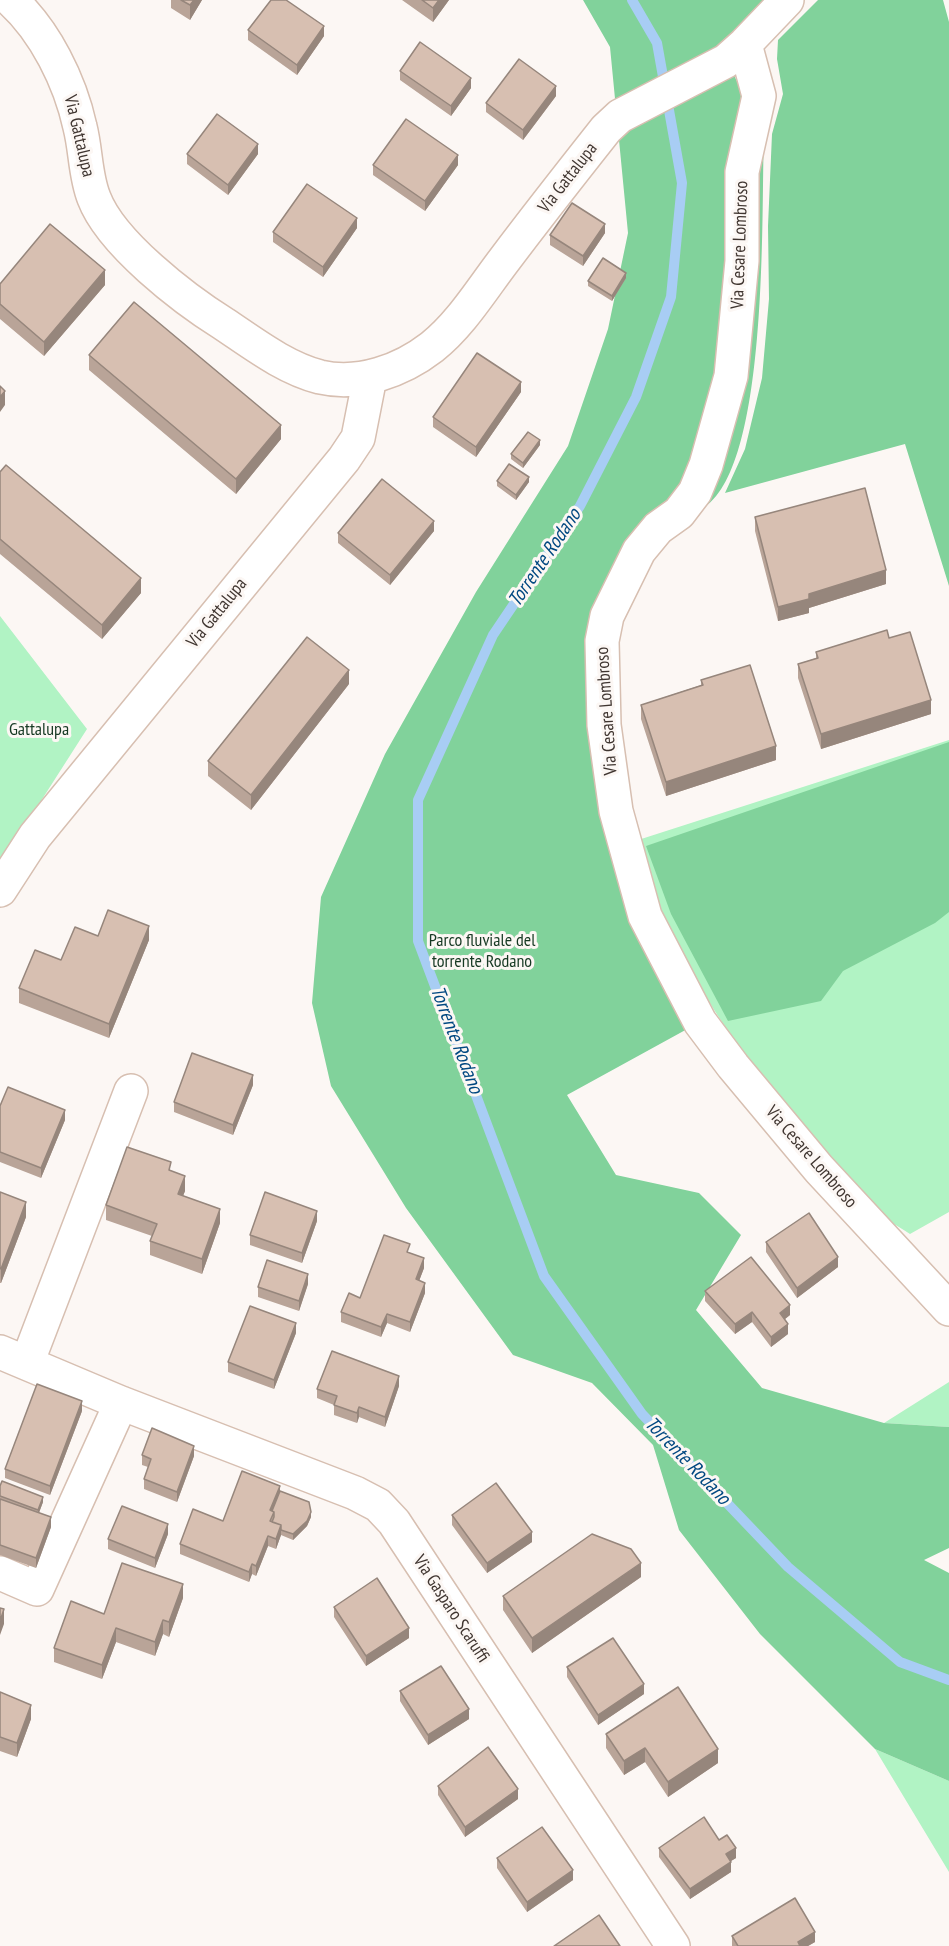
<!DOCTYPE html>
<style>
body{margin:0}
canvas{display:block;background:#fcf7f4}
</style>
<canvas width="949" height="1946"></canvas>
<script>
const c = document.querySelector('canvas').getContext('2d');
c.lineJoin = 'round';
function fill(path, color) { c.fillStyle = color; c.fill(path, 'evenodd'); }
function stroke(path, color, width, dash) { c.strokeStyle = color; c.lineWidth = width; c.lineCap = dash ? 'butt' : 'round'; c.setLineDash(dash || []); c.stroke(path); }
function drawText(font, color, halo, rows, align = 'center') {
  c.font = font + ' "PT Sans Narrow",sans-serif'; c.lineWidth = 6; c.setLineDash([]); c.textBaseline = 'middle'; c.strokeStyle = halo; c.fillStyle = color; for (const [text, x, y, turn = 0] of rows) {
    c.save(); c.translate(x, y); c.rotate((+turn || 0) * Math.PI / 180); c.textAlign = isNaN(turn) ? turn : align; if (halo) c.strokeText(text, 0, 0); c.fillText(text, 0, 0); c.restore();
  }
}
fill(new Path2D(`
 M0 616 87 729 0 865Z
 M949 740V1212L910 1234C898 1226 883 1218 872 1208 850 1187 830 1160 810 1136 729 1042 674 960 635 841Z
 M949 1382V1427L884 1423Z
 M875 1749 949 1781V1872Z`), '#b1f3c4');
fill(new Path2D(`
 M583 0H798L733 73 742 92 734 139 764 133C761 209 770 462 705 507 699 511 686 511 679 513L617 593 609 768 700 1022 567 1095 616 1175 699 1193 741 1235 696 1310 762 1388 884 1423 949 1427V1548L924 1560 949 1573V1781L875 1749 760 1634 679 1530 653 1445 592 1383 513 1355 406 1208 331 1086 312 1003 321 897 385 754 476 592 568 446 608 329 628 233 610 47Z
 M818 0H943L949 22V586L905 444 725 493 745 449 762 378 769 299 768 226 772 134 783 94 777 59 778 40Z
 M949 742V912L935 923 843 971 821 1001 728 1021 671 914 646 846Z`), '#81d29b');
stroke(new Path2D(`
 M632 0 657 43 682 183 671 297 636 397 580 506 493 635 418 800V941L544 1276 642 1414 788 1567 900 1662 949 1680`), '#a8cdf4', 10);
const street = new Path2D(`
 M11 0C45 31 70 81 80 127 86 150 85 176 94 198 111 243 184 299 224 324 254 344 285 368 320 377 359 386 401 371 432 347 461 324 482 289 505 259 538 215 572 172 606 129L620 116 726 61 745 44 787 0
 M745 44 759 96 742 172V261L731 376 706 465 695 492 679 513 658 528 639 551 607 616 602 641 604 725 616 811 645 916 700 1022 733 1066 819 1169 949 1309
 M0 890 35 836 344 459 358 438 370 377
 M0 1352 121 1403 355 1493 378 1505 394 1522 673 1946
 M27 1363 131 1091
 M0 1573 37 1589 121 1403`);
stroke(street, '#d7bfb1', 36);
stroke(street, '#fff', 33);
fill(new Path2D(`
 M171 0H202L190 20 171 8Z
 M402 0H449L433 22Z
 M248 30 324 36 297 75 248 40Z
 M400 71 471 88 451 116 400 80Z
 M556 96 523 140 486 112V103Z
 M187 154H258L228 195 187 164Z
 M373 165H458L425 211 373 175Z
 M357 228 323 277 273 242V232Z
 M605 233 583 266 550 245V235Z
 M626 278 612 301 588 286V281Z
 M0 284 105 285 44 356 0 319Z
 M89 355 281 439 236 494 89 370Z
 M521 392 476 457 433 427V417Z
 M540 445 523 468 511 459V454Z
 M0 472 141 593 102 639 0 554Z
 M497 481 529 482 516 500 497 486Z
 M755 517 886 584 809 608V613L778 621 755 531Z
 M434 531 390 585 338 543V533Z
 M889 638 931 714 821 749 798 678V664L816 658V652Z
 M701 680 776 760 666 796 641 719V705L701 685Z
 M349 684 251 810 208 776V761Z
 M98 936 149 940 109 1038 19 1003V988Z
 M253 1085 233 1135 174 1112V1102Z
 M0 1106 65 1120 41 1178 0 1162Z
 M171 1172 185 1191 183 1196 220 1223 202 1274 150 1255V1241L152 1236 106 1220V1205Z
 M0 1192 26 1217 1 1283H0Z
 M317 1221 302 1263 250 1245V1235Z
 M766 1242 838 1267 797 1298 766 1252Z
 M410 1253 424 1268 419 1281 425 1293 410 1332 387 1323 381 1337 341 1322V1312L360 1298Z
 M308 1284 299 1311 258 1297V1287Z
 M705 1291 790 1315 785 1319 788 1334 771 1347 752 1322 735 1334 705 1301Z
 M296 1333 274 1389 228 1372V1362Z
 M399 1386 385 1427 359 1417 357 1423 334 1415V1405L317 1398V1389Z
 M82 1411 50 1495 5 1478V1469Z
 M142 1455 194 1456 177 1502 144 1489V1479L148 1467 142 1465Z
 M0 1486 43 1502 39 1513 51 1527 36 1568 0 1555Z
 M280 1491 311 1517 307 1526 293 1540 281 1535 276 1549 268 1546 256 1576 252 1574 249 1582 180 1554V1544Z
 M452 1515 532 1542 487 1573 452 1525Z
 M168 1534 155 1568 108 1549V1539Z
 M641 1577 532 1653 503 1610V1596Z
 M183 1598 169 1637 163 1634 155 1656 116 1642 102 1679 54 1662V1648L104 1614Z
 M334 1607 409 1638 366 1666 334 1617Z
 M567 1667 644 1694 598 1725 567 1677Z
 M400 1691 469 1719 428 1745 400 1701Z
 M0 1692 31 1719 17 1757 0 1751Z
 M606 1734 718 1763 668 1797 645 1762 624 1775 606 1748Z
 M438 1786 518 1799 465 1837 438 1795Z
 M719 1840 736 1858 731 1861V1872L690 1899 659 1857V1848Z
 M497 1858 573 1880 527 1912 497 1868Z
 M732 1936 815 1942 808 1946H732Z`), '#b9a498');
fill(new Path2D(`
 M194 0H202L190 20V5Z
 M439 0H449L433 22V8Z
 M324 26V36L297 75V65Z
 M471 78V88L451 116V106Z
 M556 86V96L523 140V130Z
 M258 144V154L228 195V185Z
 M458 155V165L425 211V201Z
 M357 218V228L323 277V267Z
 M605 224V233L583 266V256Z
 M105 270V285L44 356V342Z
 M626 273V278L612 301V296Z
 M521 382V392L476 457V447Z
 M5 391V405L0 412V397Z
 M281 425V439L236 494V479Z
 M540 440V445L523 468V463Z
 M529 477V482L516 500V495Z
 M434 521V531L390 585V575Z
 M886 570V584L809 608V613L778 621V607L809 594Z
 M141 578V593L102 639V625Z
 M349 670V684L251 810V795Z
 M931 700V714L821 749V734Z
 M776 746V760L666 796V782Z
 M149 926V940L109 1038V1024Z
 M253 1075V1085L233 1135V1125Z
 M65 1110V1120L41 1178V1168Z
 M185 1176V1191L178 1208V1194Z
 M26 1202V1217L1 1283V1269Z
 M220 1209V1223L202 1274V1259Z
 M317 1211V1221L302 1263V1253Z
 M838 1257V1267L797 1298V1288Z
 M424 1258V1268L416 1289V1279Z
 M308 1274V1284L299 1311V1301Z
 M425 1283V1293L410 1332V1322Z
 M790 1305V1315L780 1323V1313Z
 M752 1312V1322L735 1334V1324Z
 M387 1314V1323L381 1337V1327Z
 M296 1323V1333L274 1389V1380Z
 M788 1324V1334L771 1347V1337Z
 M399 1376V1386L385 1427V1417Z
 M82 1401V1411L50 1495V1486Z
 M359 1407V1417L357 1423V1413Z
 M194 1446V1456L177 1502V1492Z
 M280 1486V1496L272 1516 270 1510Z
 M43 1497V1502L38 1515V1510Z
 M311 1512V1517L307 1526 293 1540V1534Z
 M51 1517V1527L36 1568V1558Z
 M168 1524V1534L155 1568V1558Z
 M281 1525V1535L276 1549V1539Z
 M532 1532V1542L487 1573V1563Z
 M268 1536V1546L256 1576V1566Z
 M641 1563V1577L532 1653V1638Z
 M252 1564V1574L249 1582V1572Z
 M183 1584V1598L169 1637V1622Z
 M4 1609V1624L0 1635V1621Z
 M163 1620V1634L155 1656V1642Z
 M116 1628V1642L102 1679V1665Z
 M409 1628V1638L366 1666V1656Z
 M644 1684V1694L598 1725V1715Z
 M31 1705V1719L17 1757V1743Z
 M469 1709V1719L428 1745V1735Z
 M645 1748V1762L624 1775V1761Z
 M718 1749V1763L668 1797V1782Z
 M518 1789V1799L465 1837V1827Z
 M736 1848V1858L726 1864V1854Z
 M731 1862V1872L690 1899V1889Z
 M573 1870V1880L527 1912V1902Z
 M815 1932V1942L808 1946H798V1942Z`), '#96867c');
const building = new Path2D(`
 M181 0H194L190 5Z
 M271 0H286L324 26 297 65 248 30Z
 M422 0H439L433 8Z
 M420 42 471 78 451 106 400 71Z
 M519 59 556 86 523 130 486 103Z
 M217 114 258 144 228 185 187 154Z
 M406 119 458 155 425 201 373 165Z
 M307 184 357 218 323 267 273 232Z
 M572 203 605 224 583 256 550 235Z
 M50 224 105 270 44 342 0 304V284Z
 M603 258 626 273 612 296 588 281Z
 M134 302 281 425 236 479 89 355Z
 M477 353 521 382 476 447 433 417Z
 M0 386 5 391 0 397Z
 M528 432 540 440 523 463 511 454Z
 M509 464 529 477 516 495 497 481Z
 M6 465 141 578 102 625 0 539V472Z
 M382 479 434 521 390 575 338 533Z
 M865 488 886 570 809 594V599L778 607 755 517Z
 M887 630 889 638 910 632 931 700 821 734 798 664 818 658 816 652Z
 M307 637 349 670 251 795 208 761Z
 M750 665 776 746 666 782 641 705 703 685 701 680Z
 M108 910 149 926 109 1024 19 988 35 950 61 960 75 927 98 936Z
 M192 1053 253 1075 233 1125 174 1102Z
 M8 1087 65 1110 41 1168 0 1152V1106Z
 M127 1147 171 1162 169 1170 185 1176 178 1194 220 1209 202 1259 150 1241 157 1224 106 1205Z
 M0 1192 26 1202 1 1269 0 1268Z
 M265 1192 317 1211 302 1253 250 1235Z
 M809 1213 838 1257 797 1288 766 1242Z
 M384 1235 410 1244 407 1252 424 1258 416 1279 425 1283 410 1322 387 1314 381 1327 341 1312 349 1293 360 1298Z
 M751 1257 790 1305 780 1313 788 1324 771 1337 752 1312 735 1324 705 1291Z
 M267 1260 308 1274 299 1301 258 1287Z
 M250 1306 296 1323 274 1380 228 1362Z
 M332 1351 399 1376 385 1417 359 1407 357 1413 334 1405 337 1396 317 1389Z
 M37 1384 82 1401 50 1486 5 1469Z
 M152 1428 194 1446 177 1492 144 1479 151 1459 142 1455Z
 M242 1471 280 1486 270 1510 274 1512 270 1521 281 1525 276 1539 268 1536 256 1566 252 1564 249 1572 180 1544 193 1509 223 1521Z
 M2 1481 43 1497 38 1510 0 1496V1486Z
 M496 1483 532 1532 487 1563 452 1515Z
 M280 1491 309 1502 311 1512 307 1521 293 1534 281 1530V1525L272 1522 274 1517V1512L272 1511Z
 M0 1499 51 1517 36 1558 0 1545Z
 M122 1506 168 1524 155 1558 108 1539Z
 M592 1534 631 1549 641 1563 532 1638 503 1596Z
 M122 1563 183 1584 169 1622 163 1620 155 1642 116 1628 102 1665 54 1648 71 1601 104 1614Z
 M377 1578 409 1628 366 1656 334 1607Z
 M0 1608 4 1609 0 1621Z
 M613 1638 644 1684 598 1715 567 1667Z
 M441 1666 469 1709 428 1735 400 1691Z
 M678 1687 718 1749 668 1782 645 1748 624 1761 606 1734Z
 M0 1692 31 1705 17 1743 0 1737Z
 M488 1747 518 1789 465 1827 438 1786Z
 M704 1817 719 1840 727 1835 736 1848 726 1854 731 1862 690 1889 659 1848Z
 M542 1827 573 1870 527 1902 497 1858Z
 M795 1898 815 1932 798 1942 800 1946H738L732 1936Z
 M599 1915 620 1946H554Z`);
fill(building, '#d7bfb1');
stroke(building, '#96867c', 1.5);
drawText('18px', '#403631', '#fcf7f4', [
 ["Via Gattalupa",79,136,77],
 ["Via Gattalupa",568,178,-52],
 ["Via Cesare Lombroso",740,245,-88],
 ["Via Gattalupa",217,613,-51],
 ["Via Cesare Lombroso",607,711,-94],
 ["Via Cesare Lombroso",811,1157,49],
 ["Via Gasparo Scaruffi",451,1609,57]
]);
drawText('18px', '#163923', '#fcf7f4', [
 ["Gattalupa",39,730],
 ["Parco fluviale del",482,941],
 ["torrente Rodano",482,962]
]);
drawText('italic 20px', '#004881', '#fcf7f4', [
 ["Torrente Rodano",545,558,-56],
 ["Torrente Rodano",456,1040,69],
 ["Torrente Rodano",687,1461,46]
]);
</script>
